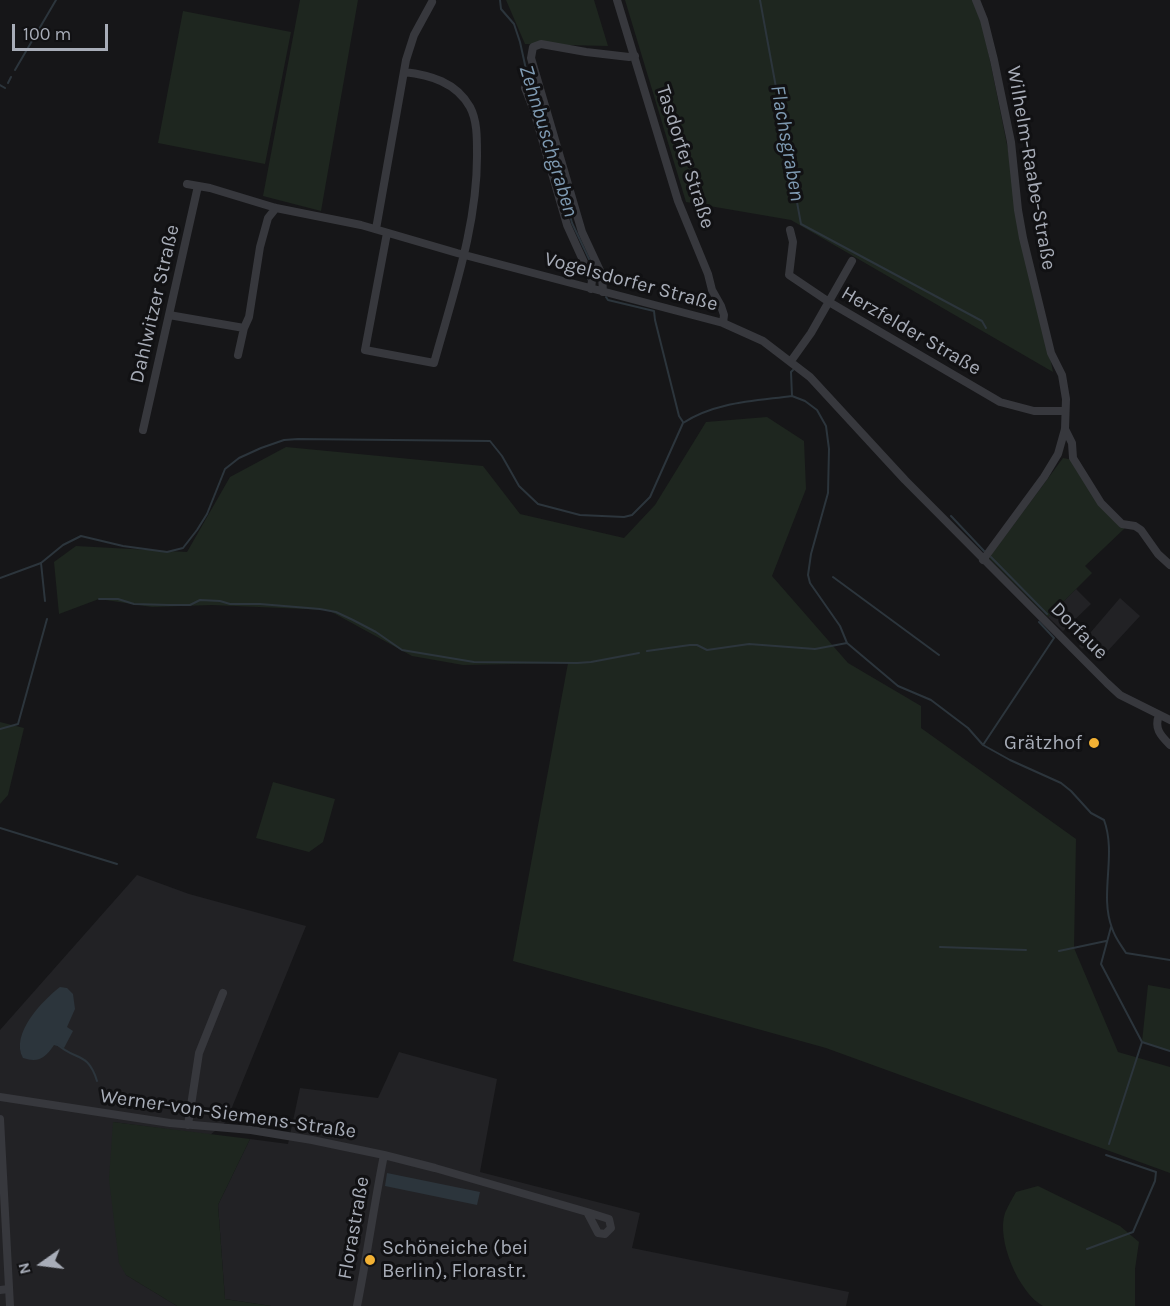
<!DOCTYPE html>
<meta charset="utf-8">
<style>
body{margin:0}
#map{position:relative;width:1170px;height:1306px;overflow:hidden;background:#161618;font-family:Karla,sans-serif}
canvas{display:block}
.north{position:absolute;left:12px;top:1234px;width:60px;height:60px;-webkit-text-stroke:4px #111113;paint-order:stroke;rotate:256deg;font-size:16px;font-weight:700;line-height:24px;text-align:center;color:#a8adb8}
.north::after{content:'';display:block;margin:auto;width:21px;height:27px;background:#a8adb8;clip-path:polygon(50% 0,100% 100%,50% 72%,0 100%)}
.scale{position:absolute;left:12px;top:24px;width:96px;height:27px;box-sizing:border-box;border:3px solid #a8adb8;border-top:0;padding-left:8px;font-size:18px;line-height:21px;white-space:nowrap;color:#a8adb8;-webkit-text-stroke:4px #111113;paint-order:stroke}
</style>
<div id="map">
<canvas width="1170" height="1306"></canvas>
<div class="north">N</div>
<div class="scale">100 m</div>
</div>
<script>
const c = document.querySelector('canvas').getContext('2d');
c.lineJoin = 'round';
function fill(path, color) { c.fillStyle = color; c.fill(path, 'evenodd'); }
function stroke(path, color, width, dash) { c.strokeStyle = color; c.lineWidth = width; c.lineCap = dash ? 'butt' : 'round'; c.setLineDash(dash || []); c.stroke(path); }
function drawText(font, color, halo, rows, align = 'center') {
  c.font = font + ' Karla,sans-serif'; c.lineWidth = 6; c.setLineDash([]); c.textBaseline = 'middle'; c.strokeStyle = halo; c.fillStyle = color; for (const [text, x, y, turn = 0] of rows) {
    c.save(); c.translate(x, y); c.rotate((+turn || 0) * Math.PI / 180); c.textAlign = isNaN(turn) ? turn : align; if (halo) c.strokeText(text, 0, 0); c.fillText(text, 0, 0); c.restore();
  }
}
fill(new Path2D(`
 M1076 589 1091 604 1063 631 1048 617Z
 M1120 598 1140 616 1104 655 1090 641 1082 649 1079 646Z
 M137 875 189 894 306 926 226 1122 210 1135 113 1122 126 1275 177 1306H0V1030Z
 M399 1052 497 1079 480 1172 640 1213 632 1248 849 1292 846 1306H271L225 1299 218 1205 250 1139 288 1144 300 1088 378 1098Z`), '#222225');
fill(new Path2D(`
 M300 0H358L321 211 263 196Z
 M506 0H594L608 46 525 44Z
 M625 0H973L982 21 1053 372 791 220 686 202Z
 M183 11 291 32 265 164 158 143Z
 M767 417 804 441 806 489 772 576 848 663 921 706V728L1076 839 1074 948 1118 1052 1170 1067V1173L826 1048 513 961 568 663 463 665 412 656 328 610 212 605 152 607 99 599 59 614 54 562 76 546 187 552 230 477 286 447 483 466 520 514 624 538 655 505 706 422Z
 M1063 458 1073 460 1096 499 1125 528 1085 566 1092 573 1048 617 989 558Z
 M0 722 24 728 8 795 0 804Z
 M273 782 335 799 323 842 309 852 256 838Z
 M1148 985 1170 989V1051L1142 1042Z
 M113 1122 250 1139 218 1205 225 1299 271 1306H177L126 1275 119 1263 109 1179Z
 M1038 1186 1120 1226 1139 1242 1135 1269V1306H1043C1019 1293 996 1240 1005 1213 1008 1206 1012 1199 1016 1192Z`), '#1e261f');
fill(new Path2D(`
 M60 987 67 988 73 994 75 1009 67 1027 73 1031 64 1048 54 1045C45 1058 39 1063 23 1058 10 1034 42 1001 60 987Z
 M387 1173 480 1192 477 1205 385 1186Z`), '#2c353c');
stroke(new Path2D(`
 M500 0 501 9 514 24 520 42 529 83 546 126 572 223 599 280
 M760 0 801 224 982 321 986 328
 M15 70 56 0
 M8 83 11 77
 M0 85 5 88
 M606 297 608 300 654 311 655 320 679 416 683 422
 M792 396 791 372 793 370
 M951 516 984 551
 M991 557 1047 614
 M41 563 45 601
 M833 577 939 655
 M0 578 41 563 63 545 81 536 123 546 167 552 183 548 197 530 207 514 225 469 239 458 261 448 284 440 298 439 490 441 502 456 519 486 538 504 580 515 624 517 632 515 650 497 683 423C715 402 755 401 792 396L805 401 817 410 826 426 829 449 828 493 811 554 808 575 810 583 840 626 847 643 898 686 931 700 968 728 983 745 1010 760 1061 783 1071 791 1091 813 1104 820C1117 855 1099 894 1112 928 1115 938 1121 945 1126 953L1170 960
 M99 599H118L134 604 169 605H190L200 600 220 601 230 604H260L320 609 336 612 353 620 376 632 402 650 474 662 577 663 591 662 639 653
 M647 651 690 645H697L707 650 749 644 815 649 847 643
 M0 729 18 724 47 619
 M983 745 1054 638 1039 622
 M0 828 117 864
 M1111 927 1101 964 1142 1042 1170 1051
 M940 947 1026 950
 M1059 951 1106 941
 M57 1044C75 1061 88 1051 97 1081
 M1109 1144 1142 1042
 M1087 1249 1133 1232 1155 1181 1156 1172 1106 1155`), '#2c353c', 2);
stroke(new Path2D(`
 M617 0 678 201 708 274 712 290 721 306 724 315 723 323
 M976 0 984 20 994 60 1011 142 1018 210 1023 238 1051 353 1062 375 1066 399 1065 429 1058 454 1044 477 983 560
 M525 88 533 108 567 225 592 280 591 289
 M187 184 210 188 276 208 361 225 457 253 723 323 763 341 810 377 905 480 1107 683 1120 695 1170 720
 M376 229 406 60 414 35 432 2
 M790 230 793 242 789 275 829 302 1000 402 1034 411H1065
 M387 233 365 350 434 363C453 294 478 224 477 152 477 137 477 120 470 107 456 82 430 75 404 72
 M603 292 602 275 582 232 531 58 533 47 541 44 586 52 629 57 635 56
 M169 315 244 328
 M238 355 244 328 249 317 260 247 268 218 276 208
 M791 361 811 333 852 261
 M1065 429 1072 443 1073 458 1101 503 1122 524 1135 526 1141 530 1158 554 1170 565
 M143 430 198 186
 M1159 715C1154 728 1160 735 1170 745
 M0 1097 170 1123 251 1130 312 1140 384 1155 435 1168 587 1212 598 1233 605 1234 611 1228 609 1219 587 1212
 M0 1119 10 1306
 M188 1125 199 1053 223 993
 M0 1290 9 1289
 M357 1306C367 1256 374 1205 384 1155`), '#37383d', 8);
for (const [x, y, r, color] of [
 [1094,743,6,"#f2b134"],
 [370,1260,6,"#f2b134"]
]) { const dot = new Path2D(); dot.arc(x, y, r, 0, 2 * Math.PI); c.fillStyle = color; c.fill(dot); stroke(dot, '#111113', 2); }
drawText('20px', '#a8adb8', '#111113', [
 ["Tasdorfer Straße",685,157,72],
 ["Wilhelm-Raabe-Straße",1031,168,80],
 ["Vogelsdorfer Straße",631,282,15],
 ["Dahlwitzer Straße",155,304,-77],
 ["Herzfelder Straße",911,331,30],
 ["Dorfaue",1079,631,45],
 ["Werner-von-Siemens-Straße",228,1114,8],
 ["Florastraße",354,1228,-80]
]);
drawText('20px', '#a8adb8', '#111113', [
 ["Grätzhof",1082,743],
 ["Schöneiche (bei",382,1248,"left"],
 ["Berlin), Florastr.",382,1271,"left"]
], 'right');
drawText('italic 21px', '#7f9bb3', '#111113', [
 ["Zehnbuschgraben",548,141,73],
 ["Flachsgraben",787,143,80]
]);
</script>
